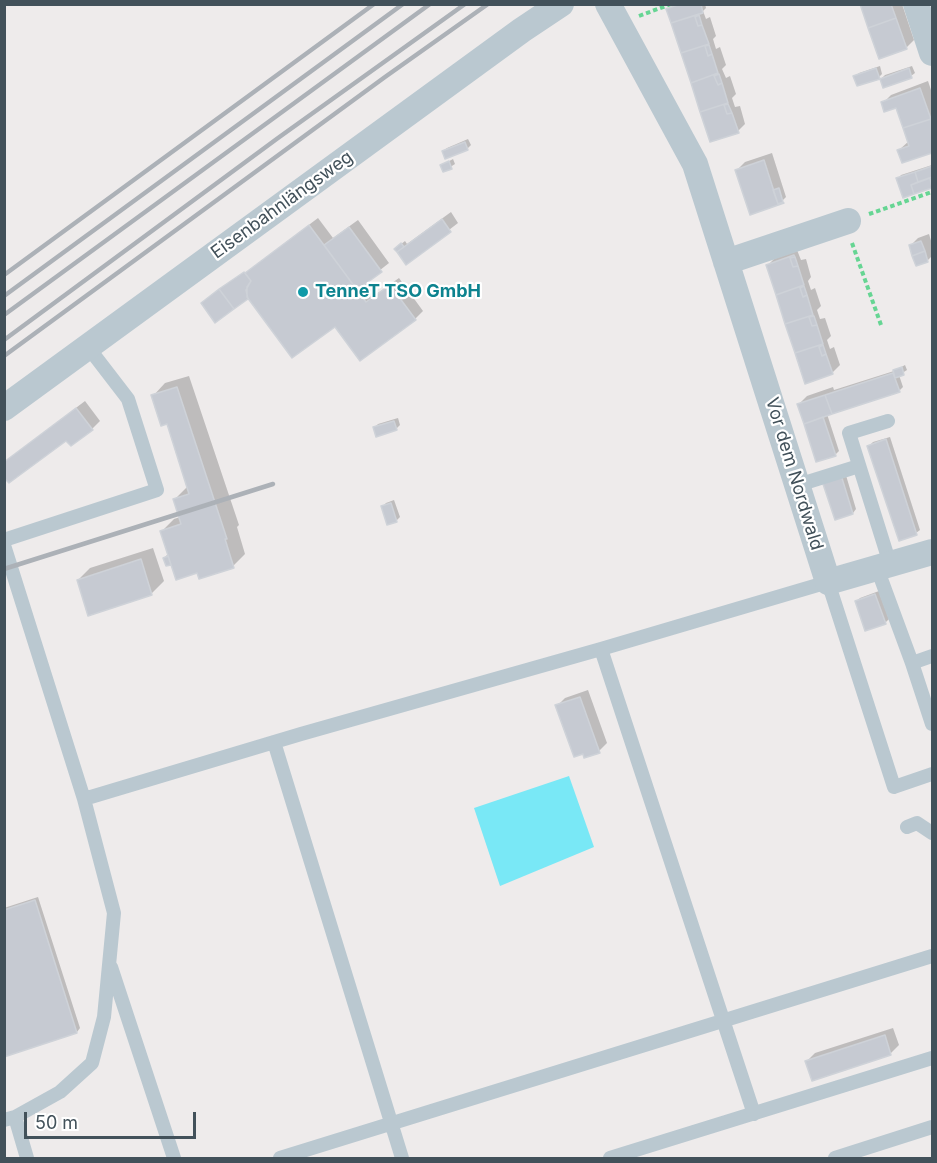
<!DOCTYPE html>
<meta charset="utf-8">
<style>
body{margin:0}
#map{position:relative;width:937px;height:1163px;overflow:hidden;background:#eeebeb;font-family:Inter,sans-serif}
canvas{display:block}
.frame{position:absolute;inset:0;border:6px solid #42515a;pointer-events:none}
.scale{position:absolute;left:24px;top:1112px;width:172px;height:27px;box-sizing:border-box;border:3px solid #42515a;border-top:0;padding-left:8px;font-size:18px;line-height:21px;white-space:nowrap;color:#42515a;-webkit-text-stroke:4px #fff;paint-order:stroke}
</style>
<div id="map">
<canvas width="937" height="1163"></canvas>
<div class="frame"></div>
<div class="scale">50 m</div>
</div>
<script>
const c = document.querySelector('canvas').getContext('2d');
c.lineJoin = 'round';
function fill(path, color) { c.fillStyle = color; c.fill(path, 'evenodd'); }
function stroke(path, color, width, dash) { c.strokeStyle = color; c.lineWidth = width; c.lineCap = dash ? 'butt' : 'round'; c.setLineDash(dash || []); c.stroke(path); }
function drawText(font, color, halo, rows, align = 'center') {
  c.font = font + ' Inter,sans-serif'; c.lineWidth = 4.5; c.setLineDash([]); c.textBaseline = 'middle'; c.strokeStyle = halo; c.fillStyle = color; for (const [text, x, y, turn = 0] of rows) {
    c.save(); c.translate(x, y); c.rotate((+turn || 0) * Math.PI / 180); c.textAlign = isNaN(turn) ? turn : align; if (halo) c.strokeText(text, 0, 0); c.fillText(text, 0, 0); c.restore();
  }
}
fill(new Path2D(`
 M569 776 594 847 500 886 474 808Z`), '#79e8f6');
fill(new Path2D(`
 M676 4H705L706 8 703 11 706 19 710 17 716 36 713 39 716 49 720 47 726 65 722 69 726 78 730 76 736 94 732 98 735 107 740 106 745 124 737 132 668 9Z
 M862 4H902L914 40 906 48Z
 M880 66 882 74 879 77H855L859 73Z
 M912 66 915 73 911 76 881 79 885 75Z
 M928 81 932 93V151L903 161 899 150 909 141 897 106 883 103 891 95Z
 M468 139 471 145 467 149 443 151 447 148Z
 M772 153 786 197 782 201 737 170 745 162Z
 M453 159 455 164 444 171 442 165Z
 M932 165V186L904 196 898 179 901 175Z
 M451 212 458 223 406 263 400 245 405 241 407 244Z
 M318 218 333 238 358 220 389 263 365 282 375 295 399 278 423 311 415 319 336 325 249 296 206 299 249 270Z
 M929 234 932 244V256L928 260 917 264 910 246 918 238Z
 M797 250 801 260 806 259 811 277 808 281 811 290 815 288 821 306 817 310 820 319 825 318 831 336 827 340 830 349 834 347 840 365 832 373 768 265 776 257Z
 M905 365 907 370 899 375 903 387 899 391 827 414 839 451 835 455 799 404 807 396 833 387 834 390 894 371Z
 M189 376 239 525 237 527 245 554 233 566 198 571 172 562 170 563 164 558 168 554 162 531 174 519 180 517 175 499 187 487 168 422 153 396 165 383Z
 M85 401 100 421 92 429 7 460Z
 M398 418 400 425 396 429 374 428 378 424Z
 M890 437 920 530 916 533 869 446 873 442Z
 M845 472 856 509 853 513 836 518 828 478Z
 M394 500 400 517 396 521 383 506 386 503Z
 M153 548 164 581 152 593 89 614 78 580 90 568Z
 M879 591 889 619 885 623 857 601 860 598Z
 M588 690 607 743 599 751 557 706 565 698Z
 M38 897 80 1028 77 1032 4 1055V908Z
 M893 1028 899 1045 891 1053 813 1079 807 1061 815 1053Z`), '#0003');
const building = new Path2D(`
 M680 4H701L703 13 671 23 666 9Z
 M860 4H891L896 18 868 28Z
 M699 14V15L695 17 698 26 702 25 709 44 681 53 671 23Z
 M699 15 702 25 698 26 695 17Z
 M896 18 907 49 879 59 868 28Z
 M709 44 705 46 708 56 712 54 718 73 691 83 681 53Z
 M709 45 712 54 708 56 705 46Z
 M876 68 880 79 857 86 853 76Z
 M909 68 912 78 883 88 880 79Z
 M718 73 714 76 718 85 722 83 728 103 700 112 691 83Z
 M719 74 722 83 718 85 714 76Z
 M920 88 931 119 903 128 896 108 884 112 881 102Z
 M728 103 724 105 727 114 732 113 739 133 710 142 700 112Z
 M728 104 732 113 727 114 724 105Z
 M931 119 932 153 902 163 897 150 909 146 903 128Z
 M465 142 468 150 445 159 442 151Z
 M764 160 778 204 784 203 750 215 735 170Z
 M449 161 452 169 443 172 440 165Z
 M932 166V177L918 182 915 172Z
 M915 172 918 182 911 185 914 194 903 198 896 178Z
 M930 178 932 188 914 194 911 185Z
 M779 188 783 202 778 204 773 190Z
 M442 219 451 232 406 265 397 252Z
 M309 225 366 302 390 285 416 320 360 361 335 327 292 358 247 297V287L251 281 245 273Z
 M349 227 382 272 357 290 324 245Z
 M921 241 925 251 912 256 909 245Z
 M401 243 404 247 397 252 394 249Z
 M925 251 928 262 916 266 912 256Z
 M794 255 795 257 790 258 793 267 798 266 804 285 776 295 766 265Z
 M795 257 798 266 793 267 790 258Z
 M244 272 251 281 246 290 248 299 234 309 219 289Z
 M804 285 800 288 803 297 807 295 813 315 785 324 776 295Z
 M804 286 807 295 803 297 800 288Z
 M219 289 234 309 215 323 201 303Z
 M813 315 809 317 812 326 817 325 823 344 795 353 785 324Z
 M814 316 817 325 812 326 809 317Z
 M823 344 819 347 822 356 826 354 833 374 805 384 795 353Z
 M823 345 826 354 822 356 819 347Z
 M902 367 904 375 895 378 893 370Z
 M893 373 900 392 832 414 825 395Z
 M177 387 227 539H225L234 568 199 579 197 573 176 580 160 531 181 524 173 499 189 494 167 424 161 426 151 395Z
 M825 395 832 414 804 424 797 404Z
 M76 408 93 430 71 446 66 441 9 483 4 478V462Z
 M823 417 836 456 816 462 804 424Z
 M394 421 397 430 376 437 373 427Z
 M886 439 917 535 899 541 867 446Z
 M841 475 853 514 835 520 822 481Z
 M391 503 397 522 387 525 381 506Z
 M168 556 171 565 166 566 163 558Z
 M141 559 152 595 88 616 77 580Z
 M875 594 886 624 865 631 855 601Z
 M580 697 600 753 584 758 583 754 574 757 555 705Z
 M35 900 77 1033 4 1057V910Z
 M885 1035 891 1055 812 1081 805 1061Z`);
fill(building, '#c6cad2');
stroke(building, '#ced2d8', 1.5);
stroke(new Path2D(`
 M639 16 671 4
 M869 214 932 192
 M852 243 881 325`), '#66d593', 4, [4.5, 3]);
stroke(new Path2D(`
 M888 421 849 433 890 564
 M798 485 859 466
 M4 540 157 490 128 399 88 347
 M4 545 84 799 114 913 104 1017 92 1063 60 1092 15 1117
 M877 568 912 663 932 656
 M601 649 754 1114
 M912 663 932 724
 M274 742 402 1158
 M84 799 301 734 601 649 828 582 894 787 932 774
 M907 827 917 823 932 833
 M111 967 174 1158
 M4 1120 15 1117 27 1158
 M280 1158 932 956
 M610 1158 932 1058
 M835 1158 932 1127`), '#bac8d0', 14);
stroke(new Path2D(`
 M608 4 695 164 828 582 932 552
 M916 4 932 53
 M726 262 848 221
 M4 408 522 30 561 4`), '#bac8d0', 26);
stroke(new Path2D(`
 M4 275 374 4
 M4 296 403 4
 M4 315 430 4
 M4 340 278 138 465 4
 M4 356 385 77 488 4
 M4 569 273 484`), '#acb1b7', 4.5);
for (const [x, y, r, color] of [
 [303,292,6,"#0f9aa8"]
]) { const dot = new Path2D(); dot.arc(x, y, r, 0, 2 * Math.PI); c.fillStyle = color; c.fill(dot); stroke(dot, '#fff', 2); }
drawText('18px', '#42515a', '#fff', [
 ["Eisenbahnlängsweg",282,205,-36],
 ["Vor dem Nordwald",794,474,73]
]);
drawText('bold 18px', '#0d838f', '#fff', [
 ["TenneT TSO GmbH",315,292]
], 'left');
</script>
